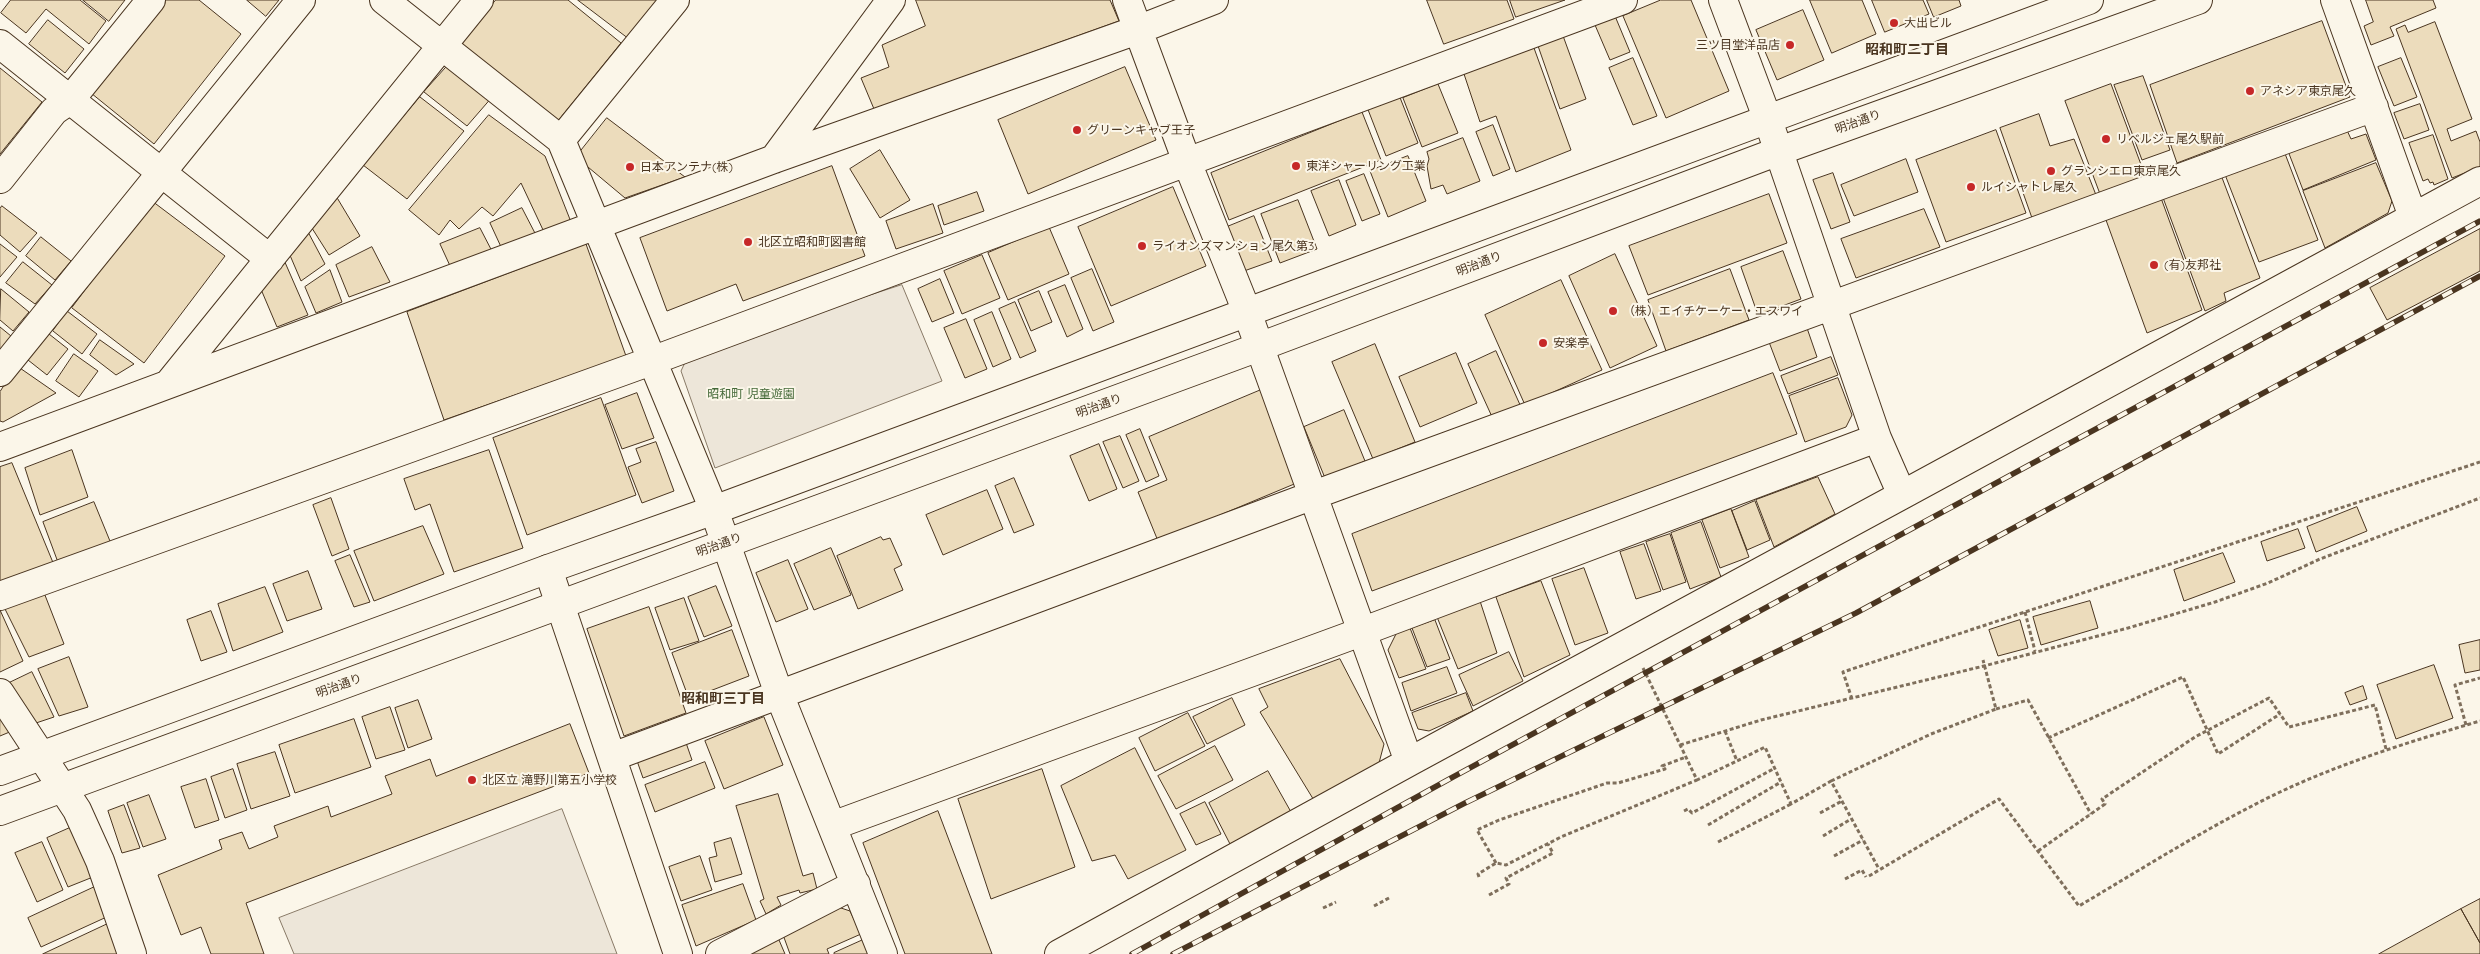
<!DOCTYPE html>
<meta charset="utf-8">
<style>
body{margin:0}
canvas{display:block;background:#fbf6e9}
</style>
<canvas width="2480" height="954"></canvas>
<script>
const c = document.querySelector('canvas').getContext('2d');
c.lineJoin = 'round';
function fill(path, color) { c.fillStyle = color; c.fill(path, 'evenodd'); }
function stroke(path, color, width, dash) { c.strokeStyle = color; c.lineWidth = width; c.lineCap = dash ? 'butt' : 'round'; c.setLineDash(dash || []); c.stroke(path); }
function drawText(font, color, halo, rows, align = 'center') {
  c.font = font + ' Quicksand,"Noto Sans JP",sans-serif'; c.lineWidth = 4; c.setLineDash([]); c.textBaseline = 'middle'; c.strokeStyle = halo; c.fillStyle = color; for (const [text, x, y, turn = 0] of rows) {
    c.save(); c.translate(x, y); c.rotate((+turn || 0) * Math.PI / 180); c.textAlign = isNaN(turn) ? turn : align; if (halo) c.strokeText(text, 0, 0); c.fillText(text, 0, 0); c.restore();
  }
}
const green = new Path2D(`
 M902 285 942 381 715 468 681 371 689 354Z
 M562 809 617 954H294L279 918Z`);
fill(green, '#ede6d9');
stroke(green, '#887966', 1);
const building = new Path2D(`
 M11 0H80L106 21 89 44 46 9 26 33 1 13Z
 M83 0H125L109 21Z
 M158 0H199L241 34 154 144 86 89Z
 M247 0H279L266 16Z
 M496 0H568L621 43 557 122 461 43Z
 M578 0H657L627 37Z
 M916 0H1110L1119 21 874 109 861 78 889 67 882 45 925 26Z
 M1427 0H1507L1514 19 1444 44Z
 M1510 0H1565L1516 17Z
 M1661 0H1691L1729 91 1666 118 1623 16Z
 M1810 0H1862L1876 34 1832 53Z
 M1872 0H1923L1929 14 1885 32Z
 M1927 0H1959L1961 6 1934 17Z
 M2366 0H2433L2436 8 2390 27 2394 36 2371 45 2364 26 2373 22Z
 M1803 10 1824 60 1777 80 1756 30Z
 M1615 16 1630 52 1610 60 1595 25Z
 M48 20 84 49 65 73 29 44Z
 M2322 21 2350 97 2177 163 2150 85Z
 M2435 22 2472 119 2447 129 2451 141 2476 131 2480 142V167L2452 178 2396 29 2405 25 2408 32Z
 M1562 33 1586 99 1560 109 1537 43Z
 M1534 48 1571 150 1516 172 1496 116 1480 122 1464 74Z
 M1633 58 1657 116 1633 125 1609 68Z
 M2401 58 2417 97 2394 106 2378 67Z
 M450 63 493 96 467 126 424 92Z
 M1125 67 1156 140 1028 194 998 120Z
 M0 68 42 102 0 154Z
 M2143 76 2170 150 2142 160 2114 85Z
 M1438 84 1458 133 1422 147 1403 98Z
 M2111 84 2146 178 2100 194 2065 101Z
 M1399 95 1418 143 1386 156 1367 107Z
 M420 97 464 131 407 199 363 165Z
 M2420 104 2429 130 2404 139 2394 113Z
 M1362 112 1381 160 1229 220 1211 173Z
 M2039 114 2050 146 2074 139 2096 195 2032 218 2000 128Z
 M489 115 545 156 571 222 544 232 521 183 493 216 482 207 459 229 450 220 439 235 409 210Z
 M607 118 685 177 625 198 576 157Z
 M1493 125 1510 169 1493 176 1476 132Z
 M2346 128 2351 139 2366 134 2376 160 2303 190 2288 151Z
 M1996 130 2026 213 1946 242 1916 160Z
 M2433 135 2448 179 2434 185 2433 182 2430 183 2428 179 2423 181 2409 143Z
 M1463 138 1480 181 1447 194 1443 185 1431 189 1427 166 1429 159 1427 152Z
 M880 150 910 200 880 218 850 169Z
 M2284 151 2318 240 2259 262 2224 172Z
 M1408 156 1426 201 1388 217 1370 171Z
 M1906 159 1918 192 1854 216 1841 185Z
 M2376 163 2392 201 2388 213 2325 248 2303 191Z
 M832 166 865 256 743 301 736 284 667 311 640 238Z
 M1833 173 1850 222 1831 229 1813 180Z
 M1364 174 1380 214 1362 221 1346 181Z
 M2221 175 2260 278 2224 293 2226 301 2205 311 2162 195Z
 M1339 180 1356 225 1329 236 1311 191Z
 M1173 187 1206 266 1111 306 1078 227Z
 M977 192 984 211 944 225 938 206Z
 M1769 194 1787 243 1648 295 1629 246Z
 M336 196 360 236 329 255 310 225Z
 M2161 198 2202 310 2147 333 2106 220Z
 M1298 200 1317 249 1280 263 1261 214Z
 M152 201 225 256 144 363 72 308Z
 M933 204 943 233 896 249 886 221Z
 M2 206 37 233 20 252 0 235V209Z
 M522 208 537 237 502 249 490 223Z
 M1924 209 1940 247 1856 278 1841 239Z
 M1254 216 1272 261 1244 271 1227 227Z
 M1049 227 1069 274 1008 300 988 253Z
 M480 228 494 255 451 268 440 244Z
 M2480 229V271L2387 320 2370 288Z
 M307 230 325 264 301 281 289 253Z
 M41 237 71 261 55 280 26 256Z
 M0 244 17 257 0 277Z
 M586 244 626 356 444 420 407 312Z
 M372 247 390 282 349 297 336 265Z
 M1783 251 1801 299 1758 315 1741 267Z
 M1615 254 1657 346 1610 368 1569 276Z
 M982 255 1000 298 962 314 944 271Z
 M284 260 308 315 277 327 260 287Z
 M23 262 52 285 35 304 6 283Z
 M1092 269 1114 322 1093 331 1071 278Z
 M1730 269 1749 320 1666 351 1648 300Z
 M330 270 342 302 316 313 305 287Z
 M940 279 954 313 932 322 918 289Z
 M1561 280 1602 370 1525 405 1485 315Z
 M1065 285 1083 329 1067 337 1048 292Z
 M1 289 29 312 13 331 0 320Z
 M1039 291 1052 322 1031 331 1018 300Z
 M1015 302 1036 351 1020 358 999 309Z
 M67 311 97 334 82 354 53 331Z
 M992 312 1011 359 993 367 974 320Z
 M966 319 987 369 965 378 944 328Z
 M0 327 11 336 0 350Z
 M1807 328 1817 357 1780 371 1769 342Z
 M49 334 68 349 47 375 28 360Z
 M100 340 134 364 116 375 90 355Z
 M1375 344 1415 442 1373 459 1332 362Z
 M1496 351 1521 407 1493 419 1468 364Z
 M1456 353 1477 403 1420 427 1399 377Z
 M74 354 98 371 79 397 56 381Z
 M1831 357 1838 375 1788 394 1781 376Z
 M17 366 56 393 3 422 0 421V392Z
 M1773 373 1797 434 1372 591 1352 534Z
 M1838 378 1852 415 1846 427 1805 442 1789 396Z
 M1261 390 1299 482 1158 541 1138 492 1167 480 1149 437Z
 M637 393 654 438 622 449 605 405Z
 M601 398 636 495 527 535 493 438Z
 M1344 410 1365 461 1325 478 1304 427Z
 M1140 429 1159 476 1146 482 1126 435Z
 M1120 436 1139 481 1123 488 1103 442Z
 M656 442 674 491 642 503 628 467 641 462 636 449Z
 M1099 444 1117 489 1089 501 1070 456Z
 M72 450 88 497 40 515 25 468Z
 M489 450 523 548 454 572 430 504 415 510 404 479Z
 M12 463 54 565 0 585V467Z
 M1818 477 1835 514 1774 547 1756 500Z
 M1014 478 1034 525 1014 533 995 486Z
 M987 490 1003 529 943 555 926 515Z
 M331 498 349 549 332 556 313 505Z
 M1755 501 1770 540 1747 550 1732 511Z
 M94 502 112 546 59 565 43 522Z
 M2357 507 2367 531 2316 552 2307 527Z
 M1731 509 1749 557 1720 568 1702 520Z
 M1701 522 1721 577 1690 589 1671 533Z
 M423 526 444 574 374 601 354 551Z
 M2298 529 2305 548 2267 561 2261 542Z
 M1670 534 1686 582 1663 590 1646 542Z
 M881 537 883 540 890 538 902 565 894 569 903 590 858 609 837 556Z
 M1644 544 1661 591 1636 599 1620 552Z
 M831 548 851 595 814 610 794 564Z
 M2223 553 2235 582 2184 601 2174 570Z
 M350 555 370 602 354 607 335 561Z
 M788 560 808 609 776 622 756 573Z
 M1584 568 1608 633 1575 645 1552 579Z
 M308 571 322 609 287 621 273 584Z
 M1541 581 1570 655 1524 677 1496 597Z
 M716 586 732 626 704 637 688 597Z
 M265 587 283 632 233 651 218 604Z
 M43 590 64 644 29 657 3 605Z
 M684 598 699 641 670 650 655 608Z
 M1480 601 1497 653 1458 669 1437 617Z
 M2090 601 2098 628 2041 645 2033 617Z
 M649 607 686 713 624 736 587 629Z
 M0 610 23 661 0 672Z
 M211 611 227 652 201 661 187 620Z
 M1435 620 1450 659 1427 667 1412 628Z
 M2020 620 2028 648 1998 656 1989 630Z
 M1410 628 1426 669 1399 678 1388 650 1396 634Z
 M732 630 749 676 689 699 672 653Z
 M2480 640V670L2465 673 2459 645Z
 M1509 652 1523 681 1473 706 1459 675Z
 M69 657 88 707 59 716 38 669Z
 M1340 659 1384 744 1379 763 1345 781 1346 785 1315 802 1260 712 1268 707 1259 689Z
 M2434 665 2453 718 2396 739 2377 685Z
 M1447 667 1457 693 1411 711 1402 683Z
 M32 672 54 717 33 724 7 684Z
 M2363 686 2367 699 2350 705 2345 693Z
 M1466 693 1473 711 1429 731 1418 729 1412 713Z
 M1232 698 1245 725 1207 744 1193 717Z
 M418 700 432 739 408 748 395 708Z
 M390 707 405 750 376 759 362 717Z
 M1188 713 1205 746 1155 771 1139 738Z
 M0 714 12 731 0 736Z
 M764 717 783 765 724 789 705 741Z
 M354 719 371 767 295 793 279 745Z
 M570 724 589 773 246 903 264 954H211L201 927 181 935 158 875 222 849 219 840 242 832 249 849 278 837 274 826 328 806 331 817 392 794 385 776 430 759 436 776Z
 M684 737 692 760 643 778 635 755Z
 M1215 746 1233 780 1176 809 1158 776Z
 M1135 748 1186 850 1128 879 1115 855 1092 861 1061 786Z
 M275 752 290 796 251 809 237 764Z
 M705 762 715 788 655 812 645 785Z
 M233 769 247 810 225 818 211 777Z
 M1042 769 1075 867 991 899 958 799Z
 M1268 771 1291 812 1230 844 1209 803Z
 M206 779 219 820 195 828 181 787Z
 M778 794 803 876 813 873 817 889 800 893 799 890 777 897 781 905 766 914 760 901 764 899 736 806Z
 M149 795 166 839 143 847 127 803Z
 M1205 802 1221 834 1196 845 1180 814Z
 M124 805 140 848 122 853 108 811Z
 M938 811 992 954H905L863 843Z
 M72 827 98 875 68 887 47 838Z
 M731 838 742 874 715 882 709 858 717 856 714 843Z
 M42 842 63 890 37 902 15 853Z
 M700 856 712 890 681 901 669 867Z
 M101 884 111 915 41 947 28 918Z
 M743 884 756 920 696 946 682 905Z
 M2480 899V943L2461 909Z
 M835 906 850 911 861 934 827 949 829 954H790L782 932Z
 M2461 909 2480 943V954H2379Z
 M114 921 122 952 117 954H43Z
 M776 933 785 954H733Z
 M863 940 869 954H834V953Z`);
fill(building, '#ecdcbc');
stroke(building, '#4a3520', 1);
const minor = new Path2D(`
 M384 0 561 140 714 510 779 694 883 954
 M1127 0 1187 162 1247 312 1409 762 1902 495 1877 438 1768 120 1723 0
 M2335 0 2413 217
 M0 44 270 259
 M561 140 675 0
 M774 159 891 0
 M0 179 54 111 70 100 151 0
 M0 372 301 0
 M170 382 479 0
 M0 447 774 159 1140 29 1214 0
 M1902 495 2480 181
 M548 569 678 954
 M0 596 654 360 1623 0
 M0 693 77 810 100 861 132 954
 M612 757 1311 496 2374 107
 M832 826 1361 632 1877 438
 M720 954 856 884
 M1059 954 1409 762`);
const major = new Path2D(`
 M0 771 548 569 714 510 2089 0
 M0 811 1259 347 1779 151 2198 0`);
stroke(minor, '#4a3520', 30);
stroke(major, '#4a3520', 30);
stroke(new Path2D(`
 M2025 612 2035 651
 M1643 668 1697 780 1737 761
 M1852 699 1843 672 2480 462
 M1996 709 2028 700 2091 814
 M2466 725 2455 685 2480 678
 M1725 731 1737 761 1765 747 1791 804 1831 781 1879 869
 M2048 738 2183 677 2218 754 2280 714
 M1680 745 1761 720 1984 666 2128 628 2215 602 2268 583 2320 559 2480 498
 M1831 781 1931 734 1996 709 1983 660
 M1684 811 1688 809 1692 813 1775 768
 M1820 813 1842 801
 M1708 825 1781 782
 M1823 836 1851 819
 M1718 842 1791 804
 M2038 851 2105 804 2102 799 2195 737 2269 698 2289 727 2375 705 2386 749
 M1834 856 1863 840
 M1496 863 1477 830 1499 820 1607 783H1618L1665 769 1662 766 1686 757
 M1869 876 1999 799 2079 906C2145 867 2211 825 2280 792 2344 762 2412 741 2480 721
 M1479 877 1478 874 1496 863 1506 865 1561 837 1697 780
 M1845 879 1862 870 1866 877
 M1489 895 1509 884 1506 878 1553 853 1548 844
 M1374 906 1391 897
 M1323 908 1336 902`), '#7f6f5c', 3, [4, 2.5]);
stroke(minor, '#fbf6e9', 28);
stroke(major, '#fbf6e9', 28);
const rail = new Path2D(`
 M1132 954 1453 777 2480 221
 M1173 954 1465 803 1856 613 2480 276`);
stroke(rail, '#4a3520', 5.5);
stroke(rail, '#fbf6e9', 4, [11]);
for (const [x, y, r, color] of [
 [1894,23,5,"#c62828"],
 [1790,45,5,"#c62828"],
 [2250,91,5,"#c62828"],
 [1077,130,5,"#c62828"],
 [2106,139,5,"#c62828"],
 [1296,166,5,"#c62828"],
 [630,167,5,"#c62828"],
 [2051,171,5,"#c62828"],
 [1971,187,5,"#c62828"],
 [748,242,5,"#c62828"],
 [1142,246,5,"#c62828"],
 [2154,265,5,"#c62828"],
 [1613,311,5,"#c62828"],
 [1543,343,5,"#c62828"],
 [472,780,5,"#c62828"]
]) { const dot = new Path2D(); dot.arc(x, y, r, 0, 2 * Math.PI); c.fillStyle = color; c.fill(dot); stroke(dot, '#fbf6e9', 2); }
drawText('12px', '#4a3520', '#fbf6e9', [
 ["大出ビル",1904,23],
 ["三ツ目堂洋品店",1780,45,"right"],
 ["アネシア東京尾久",2260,91],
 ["グリーンキャブ王子",1087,130],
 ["リベルジェ尾久駅前",2116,139],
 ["東洋シャーリング工業",1306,166],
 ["日本アンテナ(株)",640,167],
 ["グランシエロ東京尾久",2061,171],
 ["ルイシャトレ尾久",1981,187],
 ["北区立昭和町図書館",758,242],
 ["ライオンズマンション尾久第3",1152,246],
 ["(有)友邦社",2164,265],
 ["（株）エイチケーケー・エスワイ",1623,311],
 ["安楽亭",1553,343],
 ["北区立 滝野川第五小学校",482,780]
], 'left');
drawText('12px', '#4a3520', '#fbf6e9', [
 ["明治通り",1858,122,-20],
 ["明治通り",1479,264,-21],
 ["明治通り",1099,406,-20],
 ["明治通り",719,545,-20],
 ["明治通り",339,686,-20]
]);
drawText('12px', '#436837', '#fbf6e9', [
 ["昭和町 児童遊園",751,394]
]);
drawText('bold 14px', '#4a3520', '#fbf6e9', [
 ["昭和町二丁目",1907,50],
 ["昭和町三丁目",723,699]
]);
</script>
